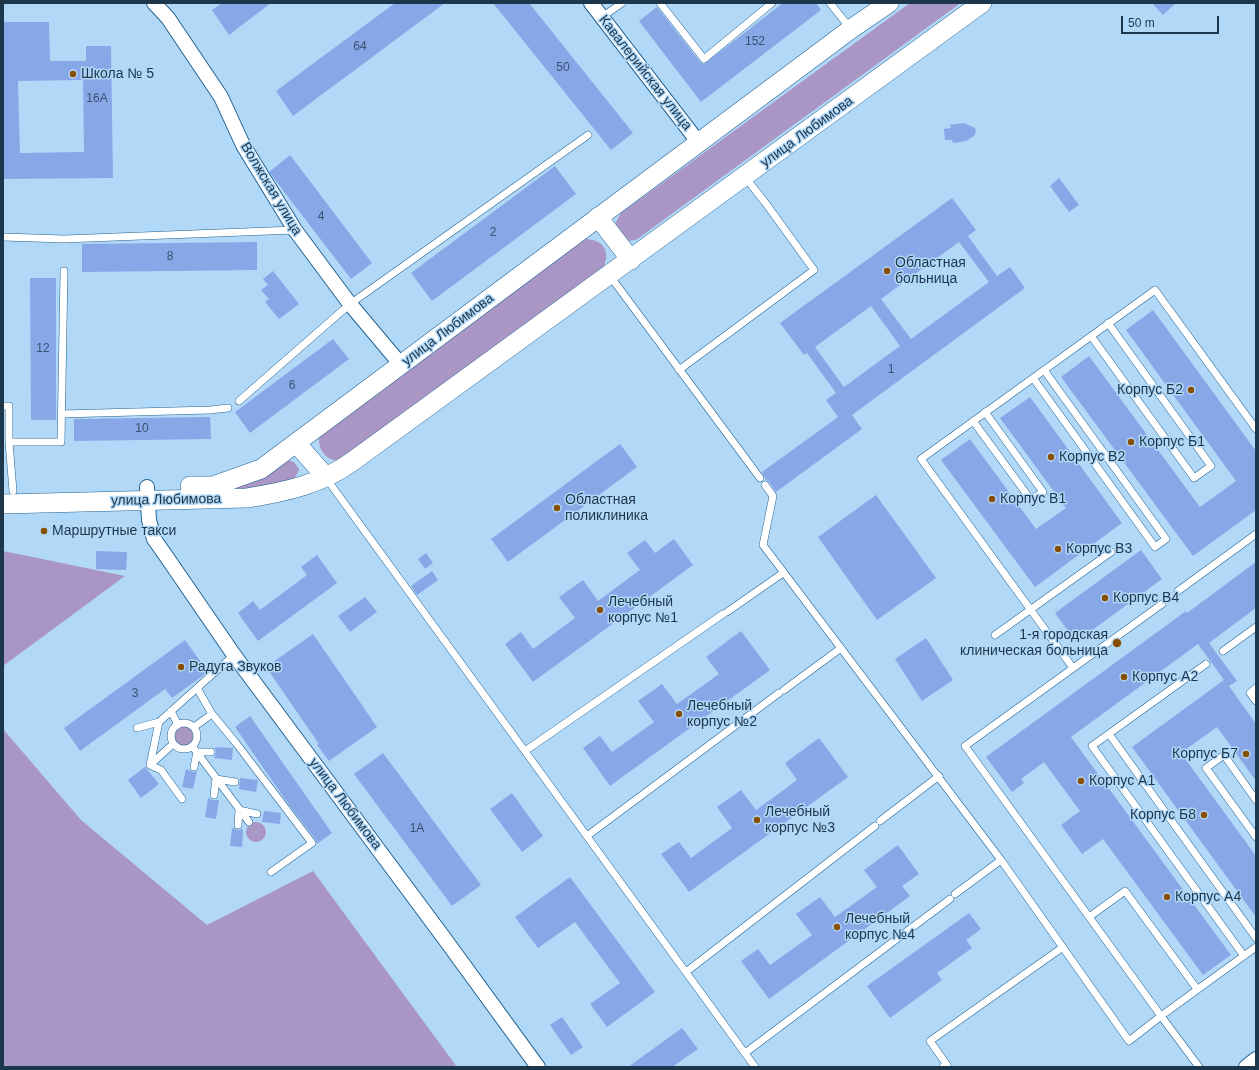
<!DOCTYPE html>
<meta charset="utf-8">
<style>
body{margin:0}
#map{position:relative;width:1259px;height:1070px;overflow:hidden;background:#b2d8f8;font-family:Helvetica,sans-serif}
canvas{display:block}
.frame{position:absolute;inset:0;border:4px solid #1c364b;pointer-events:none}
.scale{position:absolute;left:1121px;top:16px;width:98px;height:18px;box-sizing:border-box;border:2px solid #1c364b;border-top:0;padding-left:5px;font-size:12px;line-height:14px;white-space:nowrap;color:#1c364b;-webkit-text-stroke:3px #b2d8f8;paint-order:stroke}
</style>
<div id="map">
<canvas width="1259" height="1070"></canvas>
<div class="frame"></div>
<div class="scale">50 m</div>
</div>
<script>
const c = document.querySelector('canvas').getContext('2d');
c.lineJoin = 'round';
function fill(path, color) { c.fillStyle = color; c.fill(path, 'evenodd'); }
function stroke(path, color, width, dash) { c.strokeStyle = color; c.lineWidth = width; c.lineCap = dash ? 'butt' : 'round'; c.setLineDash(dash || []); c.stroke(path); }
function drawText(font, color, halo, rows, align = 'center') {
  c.font = font + ' Helvetica,sans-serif'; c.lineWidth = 3; c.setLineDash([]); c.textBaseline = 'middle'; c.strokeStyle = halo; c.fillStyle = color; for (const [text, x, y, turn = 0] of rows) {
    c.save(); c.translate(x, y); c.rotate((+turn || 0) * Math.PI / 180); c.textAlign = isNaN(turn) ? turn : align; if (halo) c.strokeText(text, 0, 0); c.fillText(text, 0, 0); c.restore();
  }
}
fill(new Path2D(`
 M910 3H959L958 5 636 240 627 241 615 231 616 222 621 213Z
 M584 239C601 239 611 249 604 266L339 460C327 463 314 445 321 434Z
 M288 460 294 462 299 469C297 477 292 481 284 484L227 491Z
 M3 551 125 576 3 666Z
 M174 736a10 10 0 1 1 20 0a10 10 0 1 1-20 0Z
 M3 729 81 820 207 925 313 871 457 1067H3Z
 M246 832a10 10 0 1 1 20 0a10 10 0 1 1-20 0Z`), '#aa96c4');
fill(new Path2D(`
 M222 3H271L229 35 212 10Z
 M395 3H445L293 116 276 91Z
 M493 3H529L633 133 611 150Z
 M783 3H816L821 10 701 102 639 21 657 7 700 62 704 64Z
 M1152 3H1176L1163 15Z
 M3 22H49L50 61H86V46H111L113 178 3 179ZM83 80 84 152 20 153 18 81Z
 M964 123 975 128 976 131 974 136 966 141 953 143 952 140H945L944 129 951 128 950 125Z
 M290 155 372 263 351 279 269 172Z
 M555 166 576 194 432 301 411 273Z
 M1059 178 1079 205 1069 212 1050 186Z
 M952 198 976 230 968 236 997 276 1010 267 1025 288 852 415 862 429 776 492 769 482 766 480 762 472 838 417 826 400 836 393 807 353 804 355 780 323ZM959 242 989 282 911 339 881 299ZM871 306 900 346 844 387 815 347Z
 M257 242V270L82 272V244Z
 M273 271 299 304 279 319 265 302 269 299 261 290 268 285 263 279Z
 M30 278H56V420H31Z
 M1153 310 1256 451V510L1193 556 1061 377 1089 356 1200 507 1236 481 1126 330Z
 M333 339 349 359 250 433 235 412Z
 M1030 397 1122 523 1035 587 941 460 970 439 1036 529 1066 508 1000 418Z
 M210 417 211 439 74 441V419Z
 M620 444 637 467 508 562 491 539Z
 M876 495 936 578 877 620 818 537Z
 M674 539 693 565 533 682 505 644 521 632 533 649 575 618 559 597 583 580 598 601 640 570 627 553 645 540 655 553Z
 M1141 550 1162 579 1076 642 1055 613Z
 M96 551 127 552 126 570 96 569Z
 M426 553 433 563 425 569 418 559Z
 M317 555 337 583 258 641 238 613 253 601 260 610 307 575 301 567Z
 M1256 562V608L1209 643 1237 681 1229 686 1256 724V781L1217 727 1181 753 1256 856V917L1132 747 1224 680 1198 644 1071 737 1231 955 1203 975 1103 839 1082 854 1061 825 1080 811 1044 762 1021 779 1024 783 1012 792 986 757 1186 611 1187 613Z
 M432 571 438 580 417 595 411 586Z
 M365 597 377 612 350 632 338 616Z
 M741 631 770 670 610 786 583 748 600 736 612 752 650 725 654 722 638 701 662 684 677 704 719 674 706 657Z
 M313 634 377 727 329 761 317 745 319 744 266 667Z
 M926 638 953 680 922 701 895 659Z
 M185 640 208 672 172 698 165 689 80 751 64 728Z
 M250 716 332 833 317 844 316 840 289 805 235 727Z
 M819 738 848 777 689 892 661 854 679 842 691 858 732 828 717 807 741 790 756 810 774 797 797 780 785 763Z
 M215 747 233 748 232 760 214 758 216 752Z
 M383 753 481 885 452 906 354 774Z
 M145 767 159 784 141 798 128 780Z
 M186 769 193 772 197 771 193 789 182 787Z
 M240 778 258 780 256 792 239 789Z
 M512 793 543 836 522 852 490 809Z
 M208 798 213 800H219L216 819 205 817Z
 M264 811 281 813 280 824 262 822Z
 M232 828 237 830 243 829 242 847 230 846Z
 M898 845 919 874 902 886 910 896 769 999 741 961 758 949 770 965 808 938 812 935 796 914 820 897 835 917 877 887 864 870Z
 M570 877 655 992 607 1027 590 1004 620 983 575 922 538 948 515 917Z
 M969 913 981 929 966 940 972 948 937 973 942 980 890 1018 867 986Z
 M562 1017 583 1047 571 1055 550 1025Z
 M682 1028 698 1049 672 1067H628Z`), '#88a7e7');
const lane = new Path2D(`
 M660 3 704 59 772 3
 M830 3 850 28
 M602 17 622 3
 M3 237 64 239 295 230
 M610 276 760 478
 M1091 336 1194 478 1211 466 1108 323
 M679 370 814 270 767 205 745 177
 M1033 378 1155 547 1166 539 1044 370
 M239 401 350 304 588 135
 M3 406H9V442L13 491
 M61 414 210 410 228 408
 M973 421 1031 500 1043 492 985 412
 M9 442H61L64 271
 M326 478 755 1067
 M765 485 773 496 763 545 1001 860 1129 1041 1161 1016 1199 1067
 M1178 591 1256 534
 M1162 604 965 746 1161 1016 1256 947
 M727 612 783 573
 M995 635 1111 552
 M1223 651 1256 627
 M1206 664 1092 746 1244 956
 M1073 668 921 459 1155 290 1256 429
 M197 688 212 714 236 743 312 843 271 872
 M1256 688 1250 693 1256 701
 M784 690 841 648
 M171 711 178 725
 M159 722 150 765 161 770 182 799
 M171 736a13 13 0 1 1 26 0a13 13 0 1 1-26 0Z
 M194 727 212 714
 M137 728 159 722 234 655
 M1109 734 1256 938
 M192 746 249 822
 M525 751 723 614
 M150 765 173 744
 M194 767 197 752H211
 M214 795 216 779 235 782
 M1256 800 1224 755 1206 768 1256 837
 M880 821 939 776
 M238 825 239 810 257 814
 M587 836 779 693
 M955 894 1001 860
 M1089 917 1125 891 1197 989
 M686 972 875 826
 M745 1053 950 899
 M943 1067 947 1065 930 1041 1063 947`);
const street = new Path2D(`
 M154 3 168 18 221 97 243 145 295 230 350 304 397 360 400 366
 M591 3 699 143
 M147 487 149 520 154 539 166 556 234 655 447 942 538 1067
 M1246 1067 1256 1059`);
const secondary = new Path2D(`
 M598 217 631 260
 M296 443 326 477
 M190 486H213L261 469 851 29 889 3
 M3 504 247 498C285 492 322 484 353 461L982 3`);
stroke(lane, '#226392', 8);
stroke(street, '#226392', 16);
stroke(secondary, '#226392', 20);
stroke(lane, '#fff', 7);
stroke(street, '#fff', 14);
stroke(secondary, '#fff', 19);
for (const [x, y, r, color] of [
 [73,74,4,"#884f03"],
 [887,271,4,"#884f03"],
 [1191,390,4,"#884f03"],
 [1131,442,4,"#884f03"],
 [1051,457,4,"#884f03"],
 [992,499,4,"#884f03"],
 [557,508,4,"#884f03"],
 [44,531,4,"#884f03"],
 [1058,549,4,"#884f03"],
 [1105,598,4,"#884f03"],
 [600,610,4,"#884f03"],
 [1117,643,5,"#884f03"],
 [181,667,4,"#884f03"],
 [1124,677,4,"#884f03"],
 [679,714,4,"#884f03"],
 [1246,754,4,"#884f03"],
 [1081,781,4,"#884f03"],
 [1204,815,4,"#884f03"],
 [757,820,4,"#884f03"],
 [1167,897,4,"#884f03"],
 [837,927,4,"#884f03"]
]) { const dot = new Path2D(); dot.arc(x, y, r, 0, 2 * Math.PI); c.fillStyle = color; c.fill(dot); stroke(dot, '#b2d8f8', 1.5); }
drawText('12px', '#375272', null, [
 ["152",755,42],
 ["64",360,47],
 ["50",563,68],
 ["16А",97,99],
 ["4",321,217],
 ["2",493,233],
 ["8",170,257],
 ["12",43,349],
 ["1",891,370],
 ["6",292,386],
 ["10",142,429],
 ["3",135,694],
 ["1А",417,829]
]);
drawText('14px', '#1c364b', '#b2d8f8', [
 ["Кавалерийская улица",645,73,52],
 ["улица Любимова",807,132,-36],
 ["Волжская улица",271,189,59],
 ["улица Любимова",448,330,-37],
 ["улица Любимова",166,500,-1],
 ["улица Любимова",345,804,53]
]);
drawText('14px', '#1c364b', '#b2d8f8', [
 ["Школа № 5",81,74],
 ["Областная",895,263],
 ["больница",895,279],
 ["Корпус Б2",1183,390,"right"],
 ["Корпус Б1",1139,442],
 ["Корпус В2",1059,457],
 ["Корпус В1",1000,499],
 ["Областная",565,500],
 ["поликлиника",565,516],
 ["Маршрутные такси",52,531],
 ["Корпус В3",1066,549],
 ["Корпус В4",1113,598],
 ["Лечебный",608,602],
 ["корпус №1",608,618],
 ["1-я городская",1108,635,"right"],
 ["клиническая больница",1108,651,"right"],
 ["Радуга Звуков",189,667],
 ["Корпус А2",1132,677],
 ["Лечебный",687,706],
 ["корпус №2",687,722],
 ["Корпус Б7",1238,754,"right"],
 ["Корпус А1",1089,781],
 ["Лечебный",765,812],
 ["корпус №3",765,828],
 ["Корпус Б8",1196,815,"right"],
 ["Корпус А4",1175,897],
 ["Лечебный",845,919],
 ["корпус №4",845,935]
], 'left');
</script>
